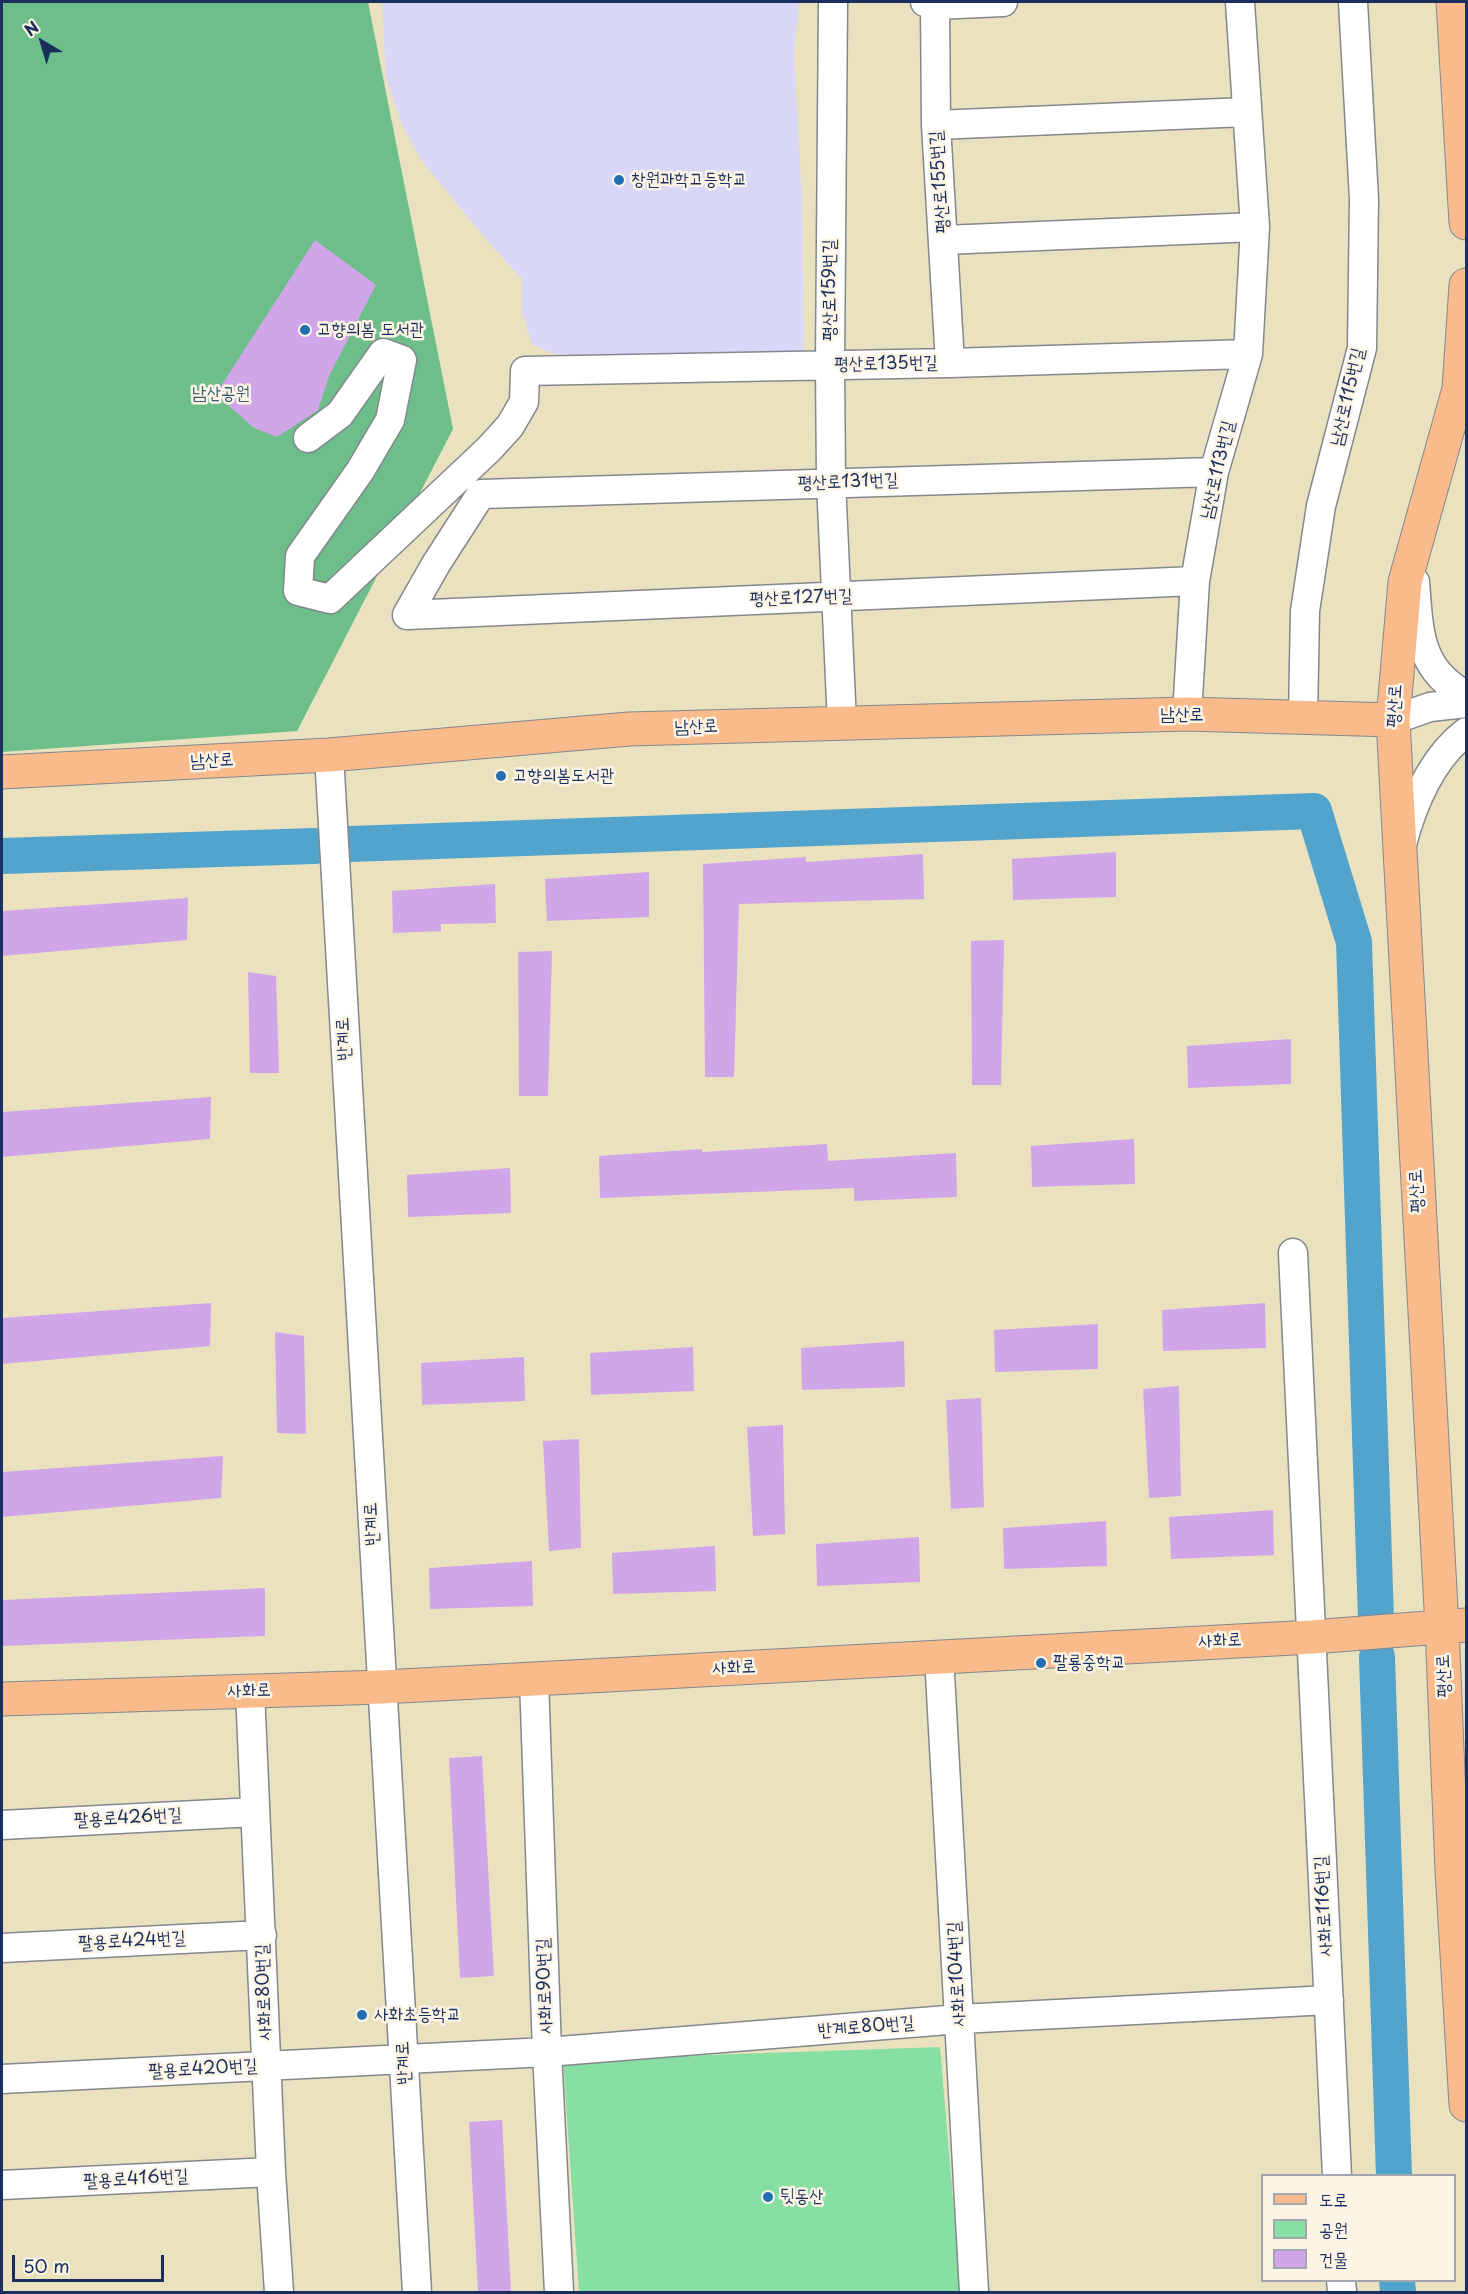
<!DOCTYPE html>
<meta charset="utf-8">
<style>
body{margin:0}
#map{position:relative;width:1468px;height:2294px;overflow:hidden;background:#eae2bf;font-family:"Playpen Sans","Poor Story",sans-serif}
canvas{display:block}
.frame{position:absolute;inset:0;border:3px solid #1b2f5e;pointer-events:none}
.legend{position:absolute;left:1261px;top:2174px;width:195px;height:108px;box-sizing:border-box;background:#fcf5e5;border:2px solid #a2a6af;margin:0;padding:8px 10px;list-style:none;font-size:18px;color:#1b2f5e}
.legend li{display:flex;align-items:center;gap:12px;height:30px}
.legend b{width:30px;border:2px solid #a2a6af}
.north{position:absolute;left:12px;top:12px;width:60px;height:60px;-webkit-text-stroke:4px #fcf5e5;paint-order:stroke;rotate:322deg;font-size:16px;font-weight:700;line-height:24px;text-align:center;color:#1b2f5e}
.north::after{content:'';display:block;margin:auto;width:21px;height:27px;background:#1b2f5e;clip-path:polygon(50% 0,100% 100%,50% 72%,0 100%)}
.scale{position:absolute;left:12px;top:2255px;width:152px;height:27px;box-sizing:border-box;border:3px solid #1b2f5e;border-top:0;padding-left:8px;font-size:18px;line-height:21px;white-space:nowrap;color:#1b2f5e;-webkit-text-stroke:4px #fcf5e5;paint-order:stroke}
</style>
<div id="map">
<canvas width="1468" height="2294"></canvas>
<div class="frame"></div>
<ul class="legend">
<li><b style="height:8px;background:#fabb8c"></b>도로</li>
<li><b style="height:16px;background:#87dfa4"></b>공원</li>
<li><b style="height:16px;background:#d1a6e9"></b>건물</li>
</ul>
<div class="north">N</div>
<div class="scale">50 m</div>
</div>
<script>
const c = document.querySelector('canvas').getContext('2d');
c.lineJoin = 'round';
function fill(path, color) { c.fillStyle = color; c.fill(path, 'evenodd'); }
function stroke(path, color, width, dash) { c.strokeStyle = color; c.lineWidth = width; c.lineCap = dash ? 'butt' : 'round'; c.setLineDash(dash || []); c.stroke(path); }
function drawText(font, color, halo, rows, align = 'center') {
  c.font = font + ' "Playpen Sans","Poor Story",sans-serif'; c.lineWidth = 5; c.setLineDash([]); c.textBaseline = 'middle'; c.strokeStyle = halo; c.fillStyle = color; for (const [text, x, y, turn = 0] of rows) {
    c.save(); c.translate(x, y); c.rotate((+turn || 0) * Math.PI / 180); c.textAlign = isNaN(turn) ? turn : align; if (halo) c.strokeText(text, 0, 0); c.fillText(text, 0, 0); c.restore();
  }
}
fill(new Path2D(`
 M382 2H799L794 55 802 200 804 357 734 362 553 354 532 344 522 312V279L485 238 422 161 402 125 386 77Z`), '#d8d7f8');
fill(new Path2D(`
 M940 2047 961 2292H579L563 2060Z`), '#87dfa4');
fill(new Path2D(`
 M2 2H368L453 429 297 731 2 752Z`), '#6dbe8a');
stroke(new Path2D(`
 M350 844 1314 811 1354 942 1376 1620
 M2 856 314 846
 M1377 1657 1394 2176
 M1397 2280 1398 2292`), '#53a4cd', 36);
fill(new Path2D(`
 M315 240 376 285 329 376 318 410 277 437 254 428 216 394Z
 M1116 852V897L1013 900 1012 859Z
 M923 854 924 899 739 904 734 1077H705L703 864 806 857V862Z
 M649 872V917L547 921 545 879Z
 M495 884 496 923 441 924V931L393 933 392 891Z
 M188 898 187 940 2 956V911Z
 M1004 940 1001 1085H972L971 941Z
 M552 951 548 1096H519L518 952Z
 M248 972 276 976 279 1073H250Z
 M1291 1039V1084L1188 1088 1187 1046Z
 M211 1097 210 1139 2 1157V1112Z
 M1134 1139 1135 1184 1032 1187 1031 1146Z
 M827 1144 828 1161 956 1153 957 1197 854 1201V1188L600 1198 599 1156 702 1149V1152Z
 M510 1168 511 1213 408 1217 407 1175Z
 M211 1303 210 1346 2 1364V1318Z
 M1265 1303 1266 1348 1163 1351 1162 1310Z
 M1098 1324V1369L995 1372 994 1330Z
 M275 1332 304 1336 306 1434 277 1433Z
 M904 1341 905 1387 802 1390 801 1348Z
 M693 1347 694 1391 591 1395 590 1353Z
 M524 1357 525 1401 422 1405 421 1363Z
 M1179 1386 1181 1496 1149 1498 1143 1389Z
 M981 1398 984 1507 951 1509 946 1400Z
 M783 1425 785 1534 753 1536 747 1427Z
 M579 1439 581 1548 549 1551 543 1441Z
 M223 1456 221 1498 2 1517V1472Z
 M1273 1510 1274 1555 1171 1559 1169 1517Z
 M1106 1521 1107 1566 1004 1569 1003 1528Z
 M919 1537 920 1582 817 1586 816 1544Z
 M715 1546 716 1591 613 1594 612 1553Z
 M532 1561 533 1606 430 1609 429 1568Z
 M265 1588V1636L2 1646V1600Z
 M482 1756 494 1976 460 1978 449 1758Z
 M502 2120 511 2292H478L469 2122Z`), '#d1a6e9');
const minor = new Path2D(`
 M833 2 830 364 831 482 842 723
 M925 2 935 5 1003 2
 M938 2 935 5 936 125 950 363
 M936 125 1246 112
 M944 240 1255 227
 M308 438 340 414 383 353 402 360 390 420 360 471 300 556 298 591 330 599 489 449 510 426 524 402 525 371 950 363 1248 354
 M1415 582C1419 631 1418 670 1466 695
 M407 615 436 564 481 494 1214 472
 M407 615 1195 581
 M1187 714 1195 581 1214 472 1248 354 1255 227 1240 2
 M1303 717 1305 611 1321 506 1362 348 1364 199 1353 2
 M1393 720 1430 707 1466 703
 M329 755 417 2292
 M1402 844C1413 803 1432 758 1466 732
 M1293 1253 1337 2176
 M939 1656 974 2292
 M534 1679 547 2052 559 2292
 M250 1691 271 2172 279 2292
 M2 1825 255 1812
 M2 1948 262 1935
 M2 2079 547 2052 960 2019 1329 2000
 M2 2185 271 2172
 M1341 2280 1342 2292`);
const major = new Path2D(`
 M1453 2 1466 223
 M1466 285 1459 389 1405 582 1393 720 1442 1627 1452 1870 1466 2105
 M2 772 329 755 629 729 1187 714 1393 720
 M2 1699 382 1687 534 1679 1312 1637 1466 1625`);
stroke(minor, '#82888e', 31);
stroke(major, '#82888e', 35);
stroke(minor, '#fff', 28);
stroke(major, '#fabb8c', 33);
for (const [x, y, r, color] of [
 [619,180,6,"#1f6fb2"],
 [305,330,6,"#1f6fb2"],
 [501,776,6,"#1f6fb2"],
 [1041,1663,6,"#1f6fb2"],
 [362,2015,6,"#1f6fb2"],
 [768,2197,6,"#1f6fb2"]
]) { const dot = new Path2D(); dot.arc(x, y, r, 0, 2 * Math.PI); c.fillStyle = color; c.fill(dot); stroke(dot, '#fcf5e5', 2); }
drawText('18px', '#1b2f5e', '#fcf5e5', [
 ["창원과학고등학교",631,180],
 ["고향의봄 도서관",317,330],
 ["고향의봄도서관",513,776],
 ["팔룡중학교",1053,1663],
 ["사화초등학교",374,2015],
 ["뒷동산",780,2197]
], 'left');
drawText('18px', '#1b2f5e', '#fcf5e5', [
 ["평산로155번길",940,182,-94],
 ["평산로159번길",830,290,-90],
 ["평산로135번길",886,364,-1],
 ["남산로115번길",1348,397,-77],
 ["남산로113번길",1218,470,-77],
 ["평산로131번길",848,482,-2],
 ["평산로127번길",801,598,-2],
 ["평산로",1395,706,-87],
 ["남산로",1182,715],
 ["남산로",696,727,-2],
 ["남산로",212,761,-3],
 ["반계로",344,1039,-93],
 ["평산로",1417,1191,-93],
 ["반계로",372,1524,-93],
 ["사화로",1220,1641,-3],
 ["사화로",734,1668,-3],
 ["평산로",1444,1676,-92],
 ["사화로",249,1691,-2],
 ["팔용로426번길",128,1818,-3],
 ["사화로116번길",1324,1906,-93],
 ["팔용로424번길",132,1941,-3],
 ["사화로104번길",957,1974,-93],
 ["사화로90번길",545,1986,-92],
 ["사화로80번길",264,1992,-92],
 ["반계로80번길",866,2027,-5],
 ["반계로",404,2063,-93],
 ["팔용로420번길",203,2069,-3],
 ["팔용로416번길",136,2179,-3]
]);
drawText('18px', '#365b70', '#fcf5e5', [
 ["남산공원",221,394]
]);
</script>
